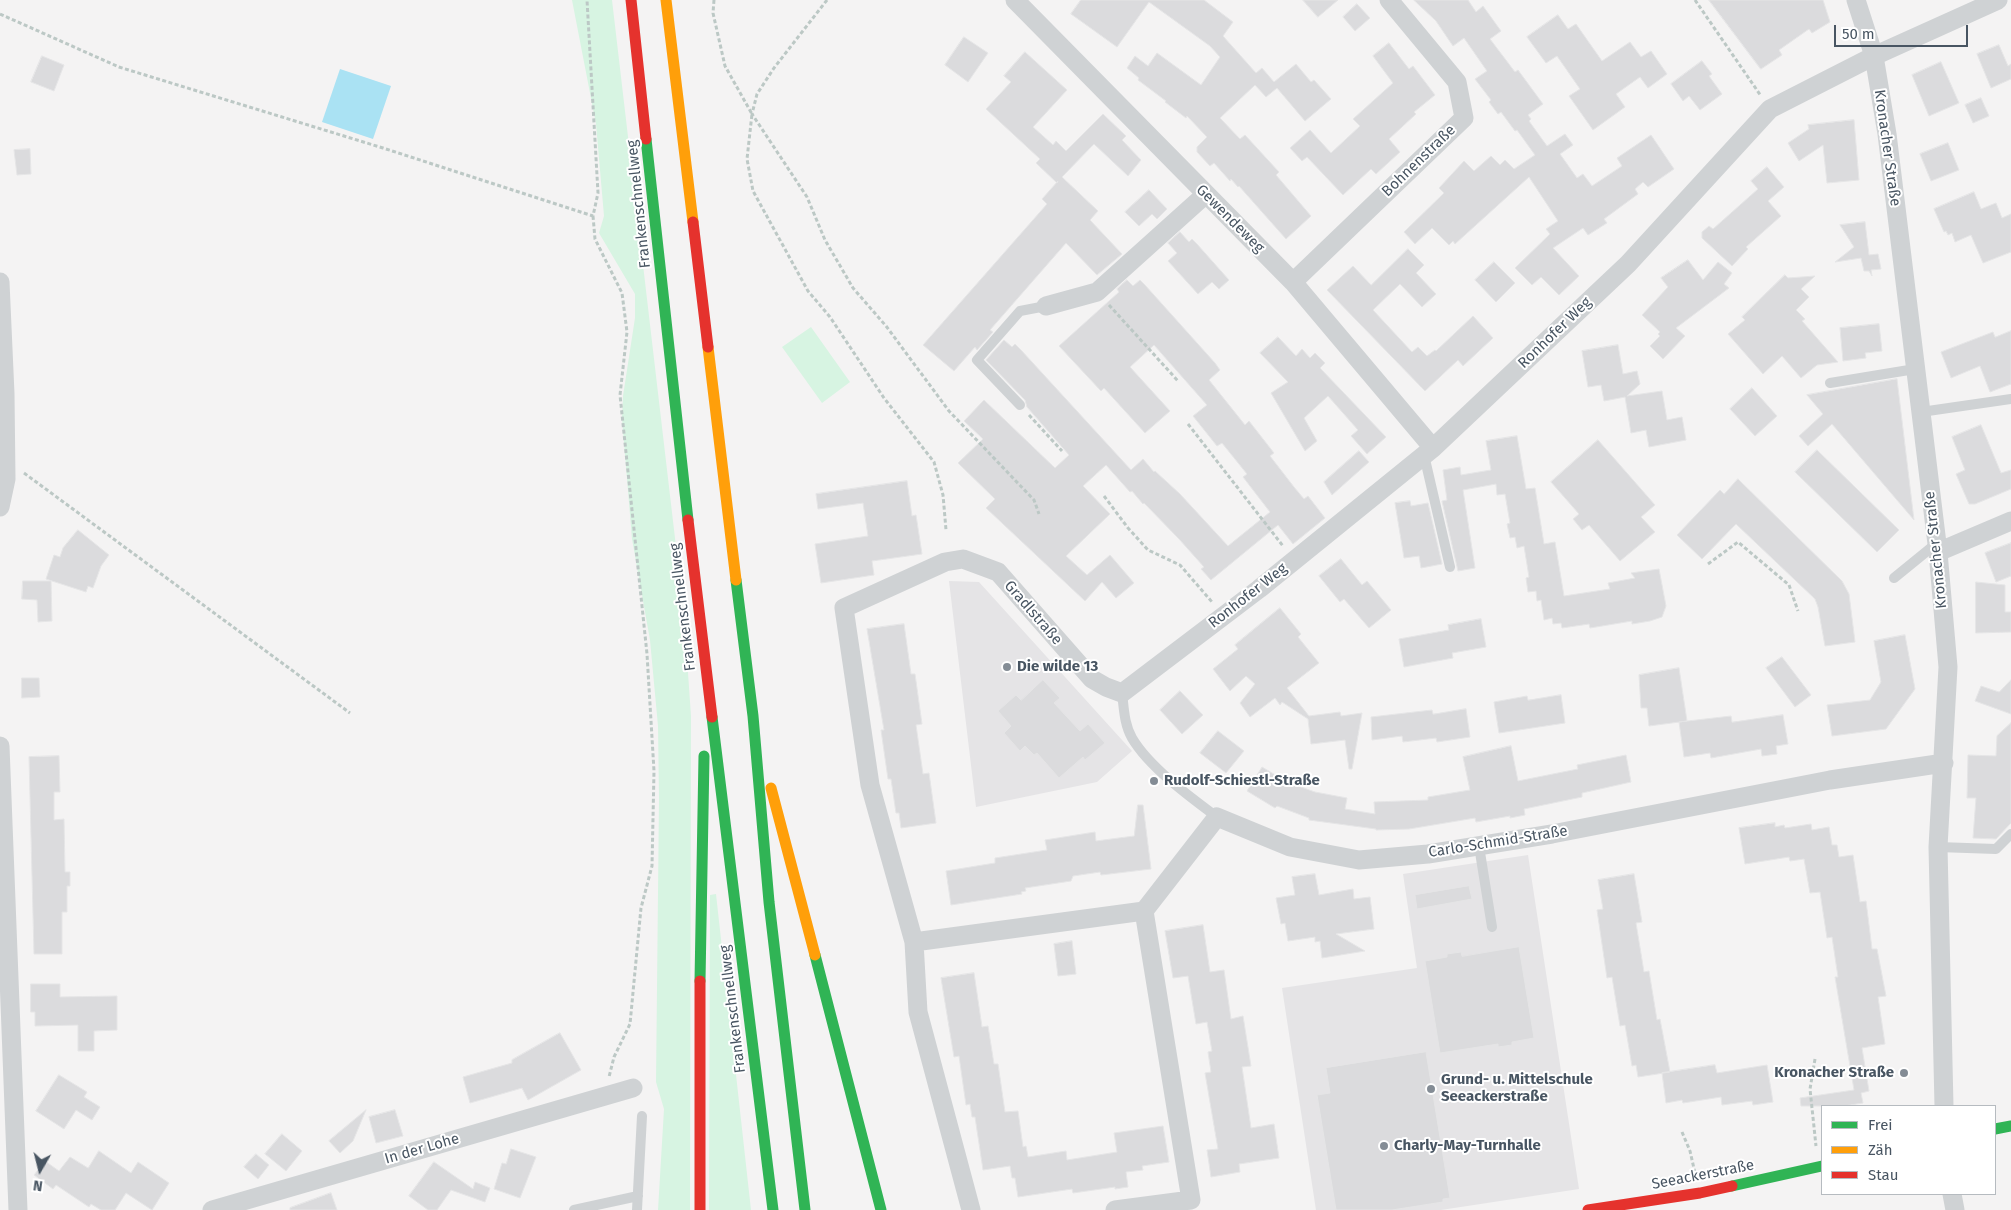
<!DOCTYPE html>
<meta charset="utf-8">
<style>
body{margin:0}
#map{position:relative;width:2011px;height:1210px;overflow:hidden;background:#f4f3f3;font-family:"Fira Sans",sans-serif}
canvas{display:block}
.legend{position:absolute;left:1821px;top:1105px;width:175px;height:90px;box-sizing:border-box;background:#fff;border:1px solid #b6bbc0;margin:0;padding:6px 9px;list-style:none;font-size:15px;color:#485562}
.legend li{display:flex;align-items:center;gap:10px;height:25px}
.legend b{width:25px;border:1px solid #b6bbc0}
.north{position:absolute;left:15px;top:1145px;width:50px;height:50px;-webkit-text-stroke:4px #fff;paint-order:stroke;rotate:188deg;font-size:14px;font-weight:700;line-height:20px;text-align:center;color:#485562}
.north::after{content:'';display:block;margin:auto;width:18px;height:22px;background:#485562;clip-path:polygon(50% 0,100% 100%,50% 72%,0 100%)}
.scale{position:absolute;left:1834px;top:25px;width:134px;height:22px;box-sizing:border-box;border:2px solid #485562;border-top:0;padding-left:6px;font-size:15px;line-height:18px;white-space:nowrap;color:#485562;-webkit-text-stroke:4px #fff;paint-order:stroke}
</style>
<div id="map">
<canvas width="2011" height="1210"></canvas>
<ul class="legend">
<li><b style="height:6px;background:#30b455"></b>Frei</li>
<li><b style="height:6px;background:#ff9f0a"></b>Zäh</li>
<li><b style="height:6px;background:#e5322d"></b>Stau</li>
</ul>
<div class="north">N</div>
<div class="scale">50 m</div>
</div>
<script>
const c = document.querySelector('canvas').getContext('2d');
c.lineJoin = 'round';
function fill(path, color) { c.fillStyle = color; c.fill(path, 'evenodd'); }
function stroke(path, color, width, dash) { c.strokeStyle = color; c.lineWidth = width; c.lineCap = dash ? 'butt' : 'round'; c.setLineDash(dash || []); c.stroke(path); }
function drawText(font, color, halo, rows, align = 'center') {
  c.font = font + ' "Fira Sans",sans-serif'; c.lineWidth = 4; c.setLineDash([]); c.textBaseline = 'middle'; c.strokeStyle = halo; c.fillStyle = color; for (const [text, x, y, turn = 0] of rows) {
    c.save(); c.translate(x, y); c.rotate((+turn || 0) * Math.PI / 180); c.textAlign = isNaN(turn) ? turn : align; if (halo) c.strokeText(text, 0, 0); c.fillText(text, 0, 0); c.restore();
  }
}
fill(new Path2D(`
 M949 581 979 582 1132 751 1097 782 976 807Z
 M1528 855 1579 1189 1441 1210H1316L1282 988 1417 968 1403 874Z`), '#e5e4e6');
fill(new Path2D(`
 M572 0H612L684 615 691 716 690 1210H658L664 1109 656 1082 659 798 658 726 650 640 632 539 622 418 623 396 635 318V294L599 233 604 216 596 124Z
 M811 327 850 382 822 403 782 347Z
 M716 894 751 1210H709L710 895Z`), '#d7f4e2');
fill(new Path2D(`
 M340 69 391 86 373 139 322 122Z`), '#aae2f3');
const building = new Path2D(`
 M1081 0H1204L1233 22 1223 36 1256 73 1262 68 1274 82 1296 64 1311 82 1314 80 1331 99 1305 121 1277 88 1266 97 1255 85 1220 118 1240 139 1245 135 1279 172 1276 175 1311 216 1286 239 1239 186 1238 187 1231 179 1230 181 1214 163 1210 166 1197 152V147L1207 137 1187 116 1186 118 1165 102 1166 101 1138 80 1139 78 1127 68 1135 56 1148 66 1157 53 1201 85 1220 57 1210 46 1149 2 1117 47 1071 14Z
 M1303 0H1338L1318 17Z
 M1414 0H1468L1476 12 1483 6 1501 31 1490 39 1515 72 1518 70 1543 104 1528 115 1531 119 1529 121 1547 146 1565 134 1573 145 1560 154 1577 178 1583 174 1592 186 1622 166 1617 158 1651 135 1674 169 1648 187 1643 182 1635 189 1638 194 1604 219 1607 223 1588 235 1583 228 1553 248 1579 276 1559 295 1541 277 1532 285 1515 268 1550 234 1546 229 1558 221 1529 177 1455 244 1453 241 1449 245 1432 228 1415 244 1404 232 1444 193 1439 188 1464 161 1474 171 1491 156 1500 165 1505 160 1514 169 1535 155 1517 130 1515 131 1501 112 1498 114 1489 102 1491 100 1475 79 1487 71 1464 38 1453 46 1436 21Z
 M1709 0H1823L1830 22 1812 33 1809 29 1779 50 1782 55 1761 69Z
 M1357 4 1370 18 1355 31 1343 17Z
 M1558 15 1568 29 1576 24 1602 61 1630 42 1641 57 1651 51 1667 74 1648 88 1640 77 1616 94 1625 107 1593 130 1569 96 1580 89 1557 56 1546 63 1527 37Z
 M964 37 988 53 968 82 945 65Z
 M1389 43 1409 69 1413 66 1435 95 1414 112 1416 114 1389 139 1400 152 1376 174 1371 169 1343 195 1307 157 1302 161 1290 148 1310 130 1331 153 1360 126 1353 119 1393 83 1373 56Z
 M1999 45 2008 66 2011 64V79L1991 88 1977 54Z
 M1025 52 1067 90 1033 127 1053 145 1056 141 1066 151 1103 114 1126 136 1122 140 1141 160 1128 176 1094 144 1062 177 1098 211 1090 220 1122 254 1097 275 1066 243 990 330 993 332 977 350 975 347 954 371 923 345 1047 204 1042 199 1058 181 1057 183 1036 163 1040 159 986 109 1011 82 1004 76Z
 M42 56 64 65 54 91 31 82Z
 M1702 61 1712 74 1709 76 1722 94 1700 110 1689 96 1683 101 1671 84Z
 M1941 62 1959 103 1929 116 1912 75Z
 M1981 98 1989 116 1973 123 1965 105Z
 M1854 120 1859 180 1827 183 1823 145 1799 161 1788 143 1809 129 1808 125Z
 M1948 143 1959 170 1931 181 1920 154Z
 M30 149 31 174 17 175 14 150Z
 M1767 167 1784 187 1768 201 1781 216 1746 247 1748 249 1732 266 1702 238V232L1709 226 1713 229 1758 189 1751 181Z
 M1149 190 1167 209 1157 219 1152 214 1139 226 1125 212Z
 M1974 192 1981 209 1996 203 2002 218 2011 214V252L1983 263 1971 235 1955 242 1952 233 1948 235 1946 231 1944 232 1934 209Z
 M1865 222 1869 255 1878 254 1881 269 1871 270 1872 276 1869 271H1864L1861 258 1835 262 1854 247 1840 225Z
 M1180 232 1189 242 1192 239 1197 244 1229 280 1219 289 1212 282 1198 294 1168 261 1177 253 1168 243Z
 M1408 249 1424 265 1416 273 1436 294 1422 307 1400 284 1373 310 1412 352 1418 347 1427 356 1435 350 1436 351 1473 316 1493 338 1463 366 1458 360 1425 391 1327 290 1353 266 1371 285Z
 M1688 260 1703 280 1718 262 1732 273 1724 284 1729 288 1676 328 1685 336 1663 359 1650 346 1660 336 1658 334 1660 332 1642 315 1668 287 1661 278Z
 M1494 262 1515 283 1496 302 1475 280Z
 M1785 275 1788 278 1815 276 1801 289 1809 297 1796 310 1805 319 1802 321 1838 362 1817 365 1801 378 1782 356 1763 374 1728 334 1745 320 1742 317Z
 M1127 280 1133 286 1140 280 1145 285 1215 363 1220 370 1209 380 1245 425 1249 421 1274 453 1270 456 1294 487 1304 499 1308 496 1325 518 1293 544 1278 525 1211 580 1201 569 1204 567 1179 539 1144 503 1143 504 1132 491 1130 492 1106 465 1083 486 1110 514 1066 556 1087 575 1110 555 1134 583 1116 598 1102 582 1085 601 986 508 995 499 958 463 983 439 964 421 984 400 1055 468 1069 455 1027 407 1025 400 986 360 1004 340 1012 347 1015 344 1021 350 1131 470 1143 459 1154 472 1155 471 1180 494 1228 546 1270 512 1243 477 1247 474 1222 443 1217 446 1193 416 1207 405 1154 345 1130 367 1170 411 1145 433 1104 388 1101 391 1059 346 1119 292 1117 289Z
 M1879 324 1882 351 1865 353 1866 358 1843 361 1840 328Z
 M2011 331V384L1990 392 1980 366 1951 378 1941 352 1993 332 1995 337Z
 M1278 337 1296 356 1302 349 1310 358 1315 353 1325 363 1320 368 1386 437 1367 454 1351 436 1358 430 1328 396 1304 418 1317 441 1305 451 1271 393 1288 382 1260 353Z
 M1618 345 1623 374 1637 371 1640 384 1627 396 1662 391 1667 420 1682 417 1686 440 1649 447 1646 430 1631 433 1625 397 1604 401 1601 385 1588 387 1582 351Z
 M1897 379 1914 520 1832 424 1808 446 1799 436 1823 414 1807 395Z
 M1752 388 1777 416 1755 436 1730 409Z
 M1981 425 2001 473 2011 470V489L1975 504H1969L1956 474 1965 470 1952 437Z
 M1517 436 1526 489 1535 488 1544 544 1555 542 1564 596 1610 589 1608 583 1635 578 1631 573 1659 569 1666 606 1662 617 1650 621 1632 624V621L1590 628 1589 624 1562 628 1561 623 1553 624 1552 618 1544 620 1541 600 1537 601 1536 591 1528 592 1526 578 1529 577 1524 546 1517 548 1515 537 1510 538 1507 524 1510 523 1505 494 1497 495 1496 484 1463 490 1475 568 1458 571 1442 501 1447 500 1443 470 1460 467 1461 475 1491 470 1486 441Z
 M1598 440 1655 505 1641 517 1655 532 1620 561 1589 525 1582 530 1573 519 1579 514 1551 482Z
 M1817 450 1899 530 1877 552 1795 472Z
 M1359 451 1369 462 1332 495 1324 482Z
 M1738 479 1842 581 1849 594 1855 642 1825 646 1818 607 1815 599 1736 524 1702 559 1677 535 1720 490 1724 494Z
 M907 481 912 516 916 515 922 554 872 561 874 575 821 583 815 544 868 536 863 503 818 509 816 494Z
 M1410 501 1411 506 1428 503 1442 564 1421 568 1419 556 1404 558 1395 503Z
 M78 530 109 555 101 566 93 588 88 586 86 592 46 579 54 555 60 557 63 548Z
 M2011 543V576L1996 582 1985 553Z
 M1341 559 1362 585 1367 581 1391 610 1369 628 1344 599 1340 602 1319 576Z
 M23 581H51L52 621 38 622 37 600 22 599Z
 M1976 582 2005 585V612H2011V632L1976 633Z
 M1280 608 1301 634 1298 637 1319 663 1287 688 1309 716 1340 712 1341 716 1362 713 1352 769H1349L1345 740 1311 744 1308 719 1282 702 1280 705 1275 698 1250 717 1240 703 1255 684 1246 676 1230 691 1213 669 1238 649 1235 645Z
 M1481 619 1486 647 1452 653 1453 658 1404 667 1399 639 1449 630 1448 625Z
 M904 624 911 674H915L922 724 916 725 923 774 929 773 936 823 901 828 899 813H896L891 779H888L881 730H884L867 629Z
 M1905 635 1915 689 1886 729 1832 736 1827 705 1870 700 1881 682 1874 641Z
 M1782 657 1811 695 1795 707 1766 668Z
 M1679 668 1687 721 1649 726 1647 708H1641L1639 675Z
 M22 678H39L40 697 22 698Z
 M1043 680 1060 698 1054 703 1080 731 1088 724 1105 743 1085 760 1083 757 1059 778 1037 753 1034 755 1025 746 1020 751 1004 733 1011 726 998 711 1016 695 1021 700Z
 M2011 680V714L1975 701 1981 686 1999 692Z
 M1180 691 1203 715 1182 734 1160 710Z
 M1561 695 1565 723 1499 733 1494 702 1527 696 1528 700Z
 M1466 709 1470 737 1437 742 1436 738 1403 742 1402 736 1372 740 1371 717 1432 710 1433 714Z
 M1783 715 1788 744 1776 746 1777 754 1762 756 1761 749 1711 758 1710 753 1684 757 1679 722 1731 716 1732 722Z
 M2011 723V823L1996 839 1973 838 1976 798H1967L1968 755 1996 756 1997 736Z
 M1218 731 1244 751 1226 773 1200 753Z
 M1511 746 1518 781 1578 769 1577 765 1626 755 1631 782 1582 793V797L1524 809 1525 815 1510 818V816L1476 822 1475 818 1409 829 1376 830V829L1309 820V818L1277 806 1275 808 1247 791 1262 767 1287 782 1315 792 1347 798 1345 809 1375 814 1374 802 1428 800V797L1470 790 1463 757Z
 M59 756 60 792H54V820L64 819 65 872H70V886H67V912H62V954H34L29 757Z
 M1138 805H1143L1151 869 1101 875 1100 872 1073 876 1071 881 1025 888 1026 891 1021 892 1022 894 951 905 946 871 995 863V858L1047 850 1045 840 1095 832 1096 841 1134 836Z
 M1775 823V827L1784 825 1785 828 1811 824 1812 830 1829 827 1832 845H1837L1839 857 1853 855 1860 902 1866 901 1872 949H1877L1886 996 1878 997 1885 1044 1862 1048 1869 1091 1861 1093 1863 1103 1844 1106H1801L1800 1098 1854 1090 1835 977H1838L1832 937 1827 938 1820 892 1810 893 1804 859 1790 861 1789 857 1745 864 1739 828Z
 M1315 874 1319 895 1353 889 1354 899 1370 897 1374 929 1336 934 1365 951 1322 958 1320 941 1315 942V937L1288 941 1285 923 1281 924 1276 898 1295 895 1292 877Z
 M1634 874 1642 922 1636 923 1644 972 1649 971 1657 1020 1660 1019 1670 1072 1638 1077 1636 1065 1632 1066 1625 1025 1620 1026 1612 977 1607 978 1597 910 1603 909 1598 880Z
 M1469 886 1472 899 1417 909 1415 895Z
 M1203 925 1210 972 1224 970 1231 1019 1243 1016 1251 1066 1242 1067 1251 1128 1274 1124 1279 1158 1239 1164 1240 1172 1211 1177 1207 1150 1218 1149 1205 1073 1211 1072 1208 1052 1212 1051 1207 1022 1196 1024 1188 976 1173 978 1165 931Z
 M1072 941 1076 974 1058 976 1054 944Z
 M1519 947 1534 1038 1512 1042V1045L1498 1047V1044L1440 1053 1425 961 1447 957V954L1461 952 1462 956Z
 M974 973 982 1027 988 1026 994 1064H998L1005 1112 1018 1111 1023 1147 1026 1146 1028 1157 1066 1151 1067 1160 1117 1152 1114 1133 1163 1126 1169 1162 1142 1166 1143 1170 1126 1172 1128 1187 1115 1189V1187L1073 1193 1072 1189 1018 1197 1015 1178H1012L1010 1166 983 1170 975 1117H972L970 1104 966 1105 959 1056 954 1057 941 978Z
 M31 984H60V997L117 996V1030L94 1031V1051H78V1025L35 1026V1012H31Z
 M560 1033 581 1070 528 1100 522 1088 470 1103 463 1077 512 1063V1060Z
 M1426 1052 1450 1198 1443 1199V1202L1392 1210H1336L1317 1095 1330 1093 1326 1068Z
 M1715 1065 1717 1073 1767 1065 1773 1102 1753 1105 1752 1101 1722 1105 1721 1097 1683 1103 1682 1100 1666 1103 1662 1073Z
 M59 1075 87 1092 84 1097 100 1107 92 1120 76 1110 64 1129 36 1111Z
 M366 1110 353 1141 340 1153 329 1141Z
 M395 1110 403 1136 376 1143 369 1117Z
 M282 1134 302 1151 286 1171 265 1154Z
 M511 1149 536 1157 520 1198 494 1189 502 1163 506 1164Z
 M99 1151 131 1173 138 1162 169 1183 152 1210 126 1193 115 1210H101L91 1204 89 1207 56 1185 53 1189 34 1175 45 1161 59 1171 70 1157 88 1168Z
 M256 1154 269 1165 258 1179 244 1167Z
 M434 1162 473 1189 475 1182 490 1188 485 1202 451 1190 437 1210H428L409 1196Z
 M331 1193 337 1210H290V1208Z`);
fill(building, '#dbdbdd');
stroke(building, '#e5e5e6', 1);
stroke(new Path2D(`
 M714 0 713 13 725 66 752 114 747 159 753 191 808 291 830 317 884 398 934 462 943 495 946 530
 M827 0 774 68 757 94 752 114 807 197 825 240 853 288 886 326 949 411 1034 500 1039 514
 M1695 0 1761 96
 M0 14 119 67 383 148 593 216 598 193 587 0
 M593 216 595 239 622 293 627 332 620 395 647 654 654 771 652 866 641 908 630 1024 614 1057 609 1077
 M1109 305 1178 381
 M1029 415 1062 451
 M1188 424 1283 546
 M24 473 350 713
 M1104 496 1128 528 1148 550 1180 565 1212 602
 M1708 564 1738 542 1789 585 1798 611
 M1815 1059 1810 1089 1816 1146
 M1682 1132 1690 1151 1695 1173`), '#bcc8c5', 3, [4, 2.5]);
stroke(new Path2D(`
 M1830 383 1915 369
 M1020 405 977 360 1020 311 1046 306
 M1921 412 2011 399
 M1424 455 1450 567
 M1894 578 1937 543
 M1122 693C1124 708 1124 724 1132 738 1149 767 1190 797 1217 817
 M1479 846 1492 927
 M1938 847 1996 849 2011 834
 M574 1210 638 1196
 M637 1210 642 1116`), '#cfd2d4', 10);
stroke(new Path2D(`
 M1015 0 1293 282 1433 448
 M1856 0 1874 56 1887 134 1938 552 1948 667 1938 847 1944 1106
 M0 282 5 394 6 479 0 507
 M1293 282 1464 118 1457 82 1389 0
 M1046 306 1097 292 1206 194
 M1938 552 2011 521
 M0 746 18 1210
 M914 942 1144 911 1217 817 1290 847 1359 860 1428 854 1552 834 1830 780 1944 763
 M1952 1194 1955 1210
 M212 1210 633 1088
 M971 1210 918 1012 914 942 870 785 844 608 945 562 963 559 998 572 1092 679 1106 687 1122 693 1259 589 1433 448 1628 264 1770 109 1874 56 1998 0
 M1115 1210 1191 1200 1144 911`), '#cfd2d4', 19);
stroke(new Path2D(`
 M646 139 688 520
 M736 580 753 716 769 902 805 1210
 M712 717 773 1210
 M815 955 881 1210
 M700 981 704 756
 M1995 1129 2011 1126
 M1732 1186 1822 1166`), '#30b455', 11);
stroke(new Path2D(`
 M666 0 693 222
 M708 347 736 580
 M771 788 815 955`), '#ff9f0a', 11);
stroke(new Path2D(`
 M631 0 646 139
 M693 222 708 347
 M688 520 712 717
 M700 1210V981
 M1588 1210 1700 1193 1732 1186`), '#e5322d', 11);
for (const [x, y, r, color] of [
 [1007,667,5,"#848c95"],
 [1154,781,5,"#848c95"],
 [1904,1073,5,"#848c95"],
 [1431,1089,5,"#848c95"],
 [1384,1146,5,"#848c95"]
]) { const dot = new Path2D(); dot.arc(x, y, r, 0, 2 * Math.PI); c.fillStyle = color; c.fill(dot); stroke(dot, '#fff', 2); }
drawText('15px', '#485562', '#fff', [
 ["Kronacher Straße",1887,148,82],
 ["Bohnenstraße",1419,161,-44],
 ["Frankenschnellweg",639,204,-96],
 ["Gewendeweg",1230,219,45],
 ["Ronhofer Weg",1555,333,-44],
 ["Kronacher Straße",1936,550,-96],
 ["Ronhofer Weg",1248,596,-38],
 ["Frankenschnellweg",683,607,-97],
 ["Gradlstraße",1033,613,49],
 ["Carlo-Schmid-Straße",1498,842,-9],
 ["Frankenschnellweg",733,1009,-97],
 ["In der Lohe",422,1149,-16],
 ["Seeackerstraße",1703,1175,-11]
]);
drawText('bold 15px', '#485562', '#fff', [
 ["Die wilde 13",1017,667],
 ["Rudolf-Schiestl-Straße",1164,781],
 ["Kronacher Straße",1894,1073,"right"],
 ["Grund- u. Mittelschule",1441,1080],
 ["Seeackerstraße",1441,1097],
 ["Charly-May-Turnhalle",1394,1146]
], 'left');
</script>
